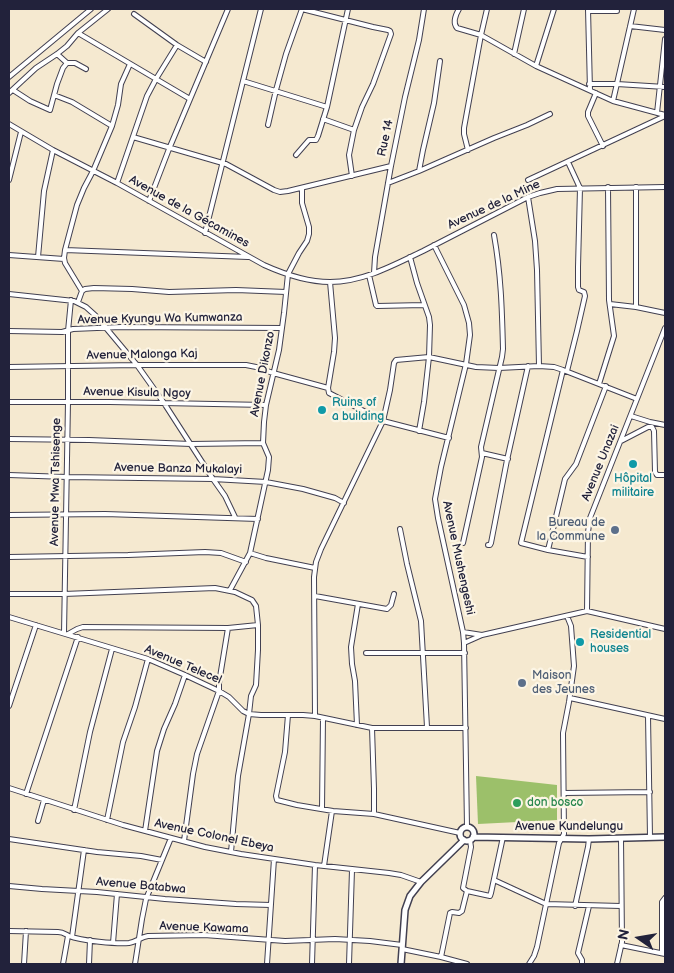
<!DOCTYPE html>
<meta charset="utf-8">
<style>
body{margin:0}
#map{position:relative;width:674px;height:973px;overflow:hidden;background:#f5e9d0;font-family:"Balsamiq Sans",sans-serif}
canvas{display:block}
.frame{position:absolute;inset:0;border:10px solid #22223b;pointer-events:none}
.north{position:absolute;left:614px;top:913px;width:50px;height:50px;-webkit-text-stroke:4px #fcf5e5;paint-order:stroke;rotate:283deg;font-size:14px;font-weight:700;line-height:20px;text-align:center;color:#22223b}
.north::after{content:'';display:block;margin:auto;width:18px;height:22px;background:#22223b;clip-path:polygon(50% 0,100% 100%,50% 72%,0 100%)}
</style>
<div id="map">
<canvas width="674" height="973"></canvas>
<div class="frame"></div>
<div class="north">N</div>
</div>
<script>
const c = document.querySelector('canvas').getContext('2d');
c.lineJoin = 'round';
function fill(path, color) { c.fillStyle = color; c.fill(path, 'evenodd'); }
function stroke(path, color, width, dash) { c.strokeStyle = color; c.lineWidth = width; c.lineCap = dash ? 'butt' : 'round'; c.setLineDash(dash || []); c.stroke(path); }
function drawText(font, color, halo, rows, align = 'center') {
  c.font = font + ' "Balsamiq Sans",sans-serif'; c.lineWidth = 4.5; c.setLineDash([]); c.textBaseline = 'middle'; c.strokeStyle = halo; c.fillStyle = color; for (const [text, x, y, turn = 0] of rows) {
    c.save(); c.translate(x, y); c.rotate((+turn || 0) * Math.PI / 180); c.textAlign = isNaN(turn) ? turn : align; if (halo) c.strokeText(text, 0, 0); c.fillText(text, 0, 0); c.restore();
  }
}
fill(new Path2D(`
 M476 776 557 785V820L478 824Z`), '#9cc06a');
const street = new Path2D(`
 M302 9 373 27 388 30 390 31 391 34 373 84 362 107 354 130 349 155 352 176
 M459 9C456 14 452 22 457 28L481 35 536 66 613 101 665 115
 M588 9 590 90
 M588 11H617
 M134 14 177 45 206 62
 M630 26 665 30
 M78 33 190 99
 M514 54 524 9
 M67 63H75L86 69
 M536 66 554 9
 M9 77 91 9
 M243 81 327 107
 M589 84H617L665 87
 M13 90 30 101 50 110 57 84 63 68 67 63 57 54
 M9 93 36 68 57 54 67 46 78 33 108 9
 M596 93 588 112V116L603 146
 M54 95 72 102 112 126
 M613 101 634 9
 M657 113 665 39
 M323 119 354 130
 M9 124 53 150 117 183 264 265C284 274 308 282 330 282 363 282 394 265 423 251 458 233 493 215 528 197L540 193 557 189 665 187
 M268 125 276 90 286 54 302 9
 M133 137 226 164 274 190 280 192 288 191 391 166
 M468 150 464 134V128L481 35 487 9
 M296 155 309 140H316L318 136 327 107 348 9
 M419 171 423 150 434 103 440 61
 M9 180 21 132
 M528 180 665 116
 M117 183 147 96 156 79 177 45
 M388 183 419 171 494 138 527 125 550 114
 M528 197 535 241 537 270 539 366
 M149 201 169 149 228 9
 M205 233 261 9
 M434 245 464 305 469 323 470 335 466 364 441 467 435 499 438 518 463 632 464 643 467 827
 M65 250 248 257
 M9 255 64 259
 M38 257 44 191 53 150
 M410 257 417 283 429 317 430 325 429 357 424 402 419 431
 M374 273 375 257 391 166 405 97 419 40 424 9
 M369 275 376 305 377 306 424 305
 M330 282 335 338 334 352 328 388 329 393 383 421 449 438
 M82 291 65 263 64 258 65 250 77 205 84 188 93 171 112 126 118 105 121 84 130 64
 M9 294 74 301 86 307 96 316 137 365 164 403 213 479 225 496 235 517
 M78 302 82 291 85 289 94 288 132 289 169 292 236 290 286 292
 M610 304 636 307 665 313
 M636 307V187
 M9 331 62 332 73 329 121 327 282 328
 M9 367 137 365H246L256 367 273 373 328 388
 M563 370 521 543 548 550 588 557
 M567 371 577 331 585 296 584 292 579 290 578 287V267L580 188 568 162
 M599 384 614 336 609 300 608 187
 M9 402H110L266 405
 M631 416 650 422 665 425
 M9 439 89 440 191 444 263 443
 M621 441 648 427H652L654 431 655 472 657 475H665
 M482 453 508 459
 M9 475 67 477 213 479 266 482 303 489 335 498 344 503
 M9 515 105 514 258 519
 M400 529 407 564 421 621 427 727
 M463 543 482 457 481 447 502 357 503 349C502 309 501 274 494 235
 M488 545H490L491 543 507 460 528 366
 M548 550 565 479 576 464 606 386
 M250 553 266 558 315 568
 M9 557 128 555 205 552 221 553 246 562
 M230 590 250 553 268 470 269 457 263 443 264 422 266 405 279 350 284 313 288 274 299 253 307 241 309 234V227L302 203V188
 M9 594H64L215 588 235 592 252 600 256 606 258 625V650L256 685 251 696 249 714 238 776 231 852
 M315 596 387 609 391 605 394 594
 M587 611 588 532 590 518 665 328
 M9 617 148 659 185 675 219 691 229 697 243 711 249 714 261 715H303L315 716 372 728H466
 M463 632 482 635
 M64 633 68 402V331L71 300
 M68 634 77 629 83 627 228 628 258 625
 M464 643 482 635 587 611 665 629
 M366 653H465
 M570 698 665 719
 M9 706 36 625
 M288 715 285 752 276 796 277 800 297 805 333 811 374 814 460 833
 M315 716 314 577 316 562 321 549 383 421 390 390 394 363 396 360 429 357 476 367 499 368 539 366 554 367 563 370 637 399
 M648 716 650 837
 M357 725 355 681 352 664 351 647 358 604
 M372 728 374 789V814
 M9 788 123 825 205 847 241 854 315 865 389 873 401 875 421 882
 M564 793 650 792
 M26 794 78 637
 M322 809 323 718
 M74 810 90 732 112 649
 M107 820 123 742 135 707 148 659
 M38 821 44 800
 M145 831 157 751 164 729 175 704 185 675
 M9 839 97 852 141 856 162 860
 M470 840 471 847 463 888 467 891 490 896 491 893 503 837
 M184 841 193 774 197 754 219 691V683L228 628
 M324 866 332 811
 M494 880 546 904 621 906
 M9 886 42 889 97 892 165 899 236 904 271 905
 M575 906 588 847 589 839
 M9 931 58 932C63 932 65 934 69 936 81 941 117 944 129 943 136 942 141 937 148 936L204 935 285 941 335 939 370 941 402 945
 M72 937 84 850
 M113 943 117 894
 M621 945 665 954
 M402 949 441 957 467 964
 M662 953V902L665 898
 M441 957 450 913 452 912 459 913 462 911 467 891
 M24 964 26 931
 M63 964 68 936
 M89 964 90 940
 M135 964 142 919 146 899 171 838
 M267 964 274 859
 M312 964 315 865
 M349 964 352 870
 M529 964 534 956 537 947 559 843 564 834 563 733 569 702 574 666 571 626 567 616
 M582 964V960L578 953 589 906
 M617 964 622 942 621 838`);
const secondary = new Path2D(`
 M460 834a7 7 0 1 1 14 0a7 7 0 1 1-14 0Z
 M473 837 589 839 665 837
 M401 964 405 910 410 896 421 882 464 840`);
stroke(street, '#424051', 6);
stroke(secondary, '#424051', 8);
stroke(street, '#fff', 4);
stroke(secondary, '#fff', 5);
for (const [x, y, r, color] of [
 [322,410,5,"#0f9aa8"],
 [633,464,5,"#0f9aa8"],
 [615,530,5,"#5c6f8a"],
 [580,642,5,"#0f9aa8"],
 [522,683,5,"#5c6f8a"],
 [517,803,5,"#2e9e5b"]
]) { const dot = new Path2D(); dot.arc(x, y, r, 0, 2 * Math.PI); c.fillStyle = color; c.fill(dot); stroke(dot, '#fcf5e5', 2); }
drawText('12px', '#22223b', '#fcf5e5', [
 ["Rue 14",386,138,-78],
 ["Avenue de la Mine",494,205,-25],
 ["Avenue de la Gécamines",189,212,29],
 ["Avenue Kyungu Wa Kumwanza",160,319,-1],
 ["Avenue Malonga Kaj",142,355,-1],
 ["Avenue Dikonzo",263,374,-79],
 ["Avenue Kisula Ngoy",137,393,1],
 ["Avenue Unazai",601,463,-68],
 ["Avenue Banza Mukalayi",178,469,1],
 ["Avenue Mwa Tshisenge",56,482,-89],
 ["Avenue Mushengeshi",458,558,78],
 ["Avenue Telecel",183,665,23],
 ["Avenue Kundelungu",569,827],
 ["Avenue Colonel Ebeya",214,836,12],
 ["Avenue Batabwa",141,886,5],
 ["Avenue Kawama",204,928,2]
]);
drawText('12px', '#0d838f', '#fcf5e5', [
 ["Ruins of",332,403],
 ["a building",332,417],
 ["Hôpital",633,479,"center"],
 ["militaire",633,493,"center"],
 ["Residential",590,635],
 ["houses",590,649]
], 'left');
drawText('12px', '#4e5e75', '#fcf5e5', [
 ["Bureau de",605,523],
 ["la Commune",605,537],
 ["Maison",532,676,"left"],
 ["des Jeunes",532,690,"left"]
], 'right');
drawText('12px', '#27864d', '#fcf5e5', [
 ["don bosco",527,803]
], 'left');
</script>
